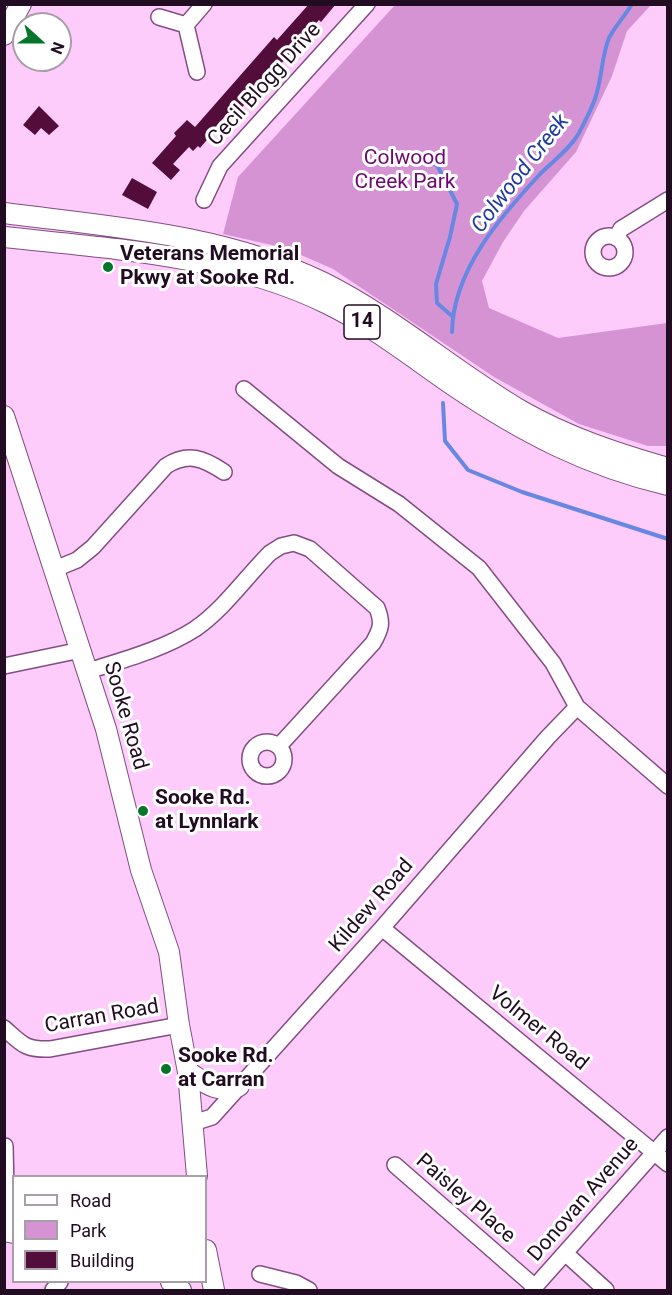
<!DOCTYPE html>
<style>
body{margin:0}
#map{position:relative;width:672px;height:1295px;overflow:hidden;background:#fdccfb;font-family:Roboto,sans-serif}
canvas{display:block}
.frame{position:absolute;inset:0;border:6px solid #220c22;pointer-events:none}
.legend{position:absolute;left:12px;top:1175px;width:195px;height:108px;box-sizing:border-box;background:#fff;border:2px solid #a79ea7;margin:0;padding:8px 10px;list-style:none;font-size:18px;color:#220c22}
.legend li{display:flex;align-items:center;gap:12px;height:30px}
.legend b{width:30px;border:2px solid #a79ea7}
.north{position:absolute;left:12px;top:12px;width:60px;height:60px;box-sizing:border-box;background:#fff;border:2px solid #a79ea7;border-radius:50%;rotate:111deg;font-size:16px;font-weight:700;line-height:24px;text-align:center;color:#220c22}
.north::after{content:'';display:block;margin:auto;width:21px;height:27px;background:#057529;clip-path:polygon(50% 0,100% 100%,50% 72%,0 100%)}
</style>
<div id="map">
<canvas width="672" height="1295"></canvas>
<div class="frame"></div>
<ul class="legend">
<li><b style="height:8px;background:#fff"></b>Road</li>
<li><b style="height:16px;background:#d593d4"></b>Park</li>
<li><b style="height:16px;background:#530d3a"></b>Building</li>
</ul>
<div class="north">N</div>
</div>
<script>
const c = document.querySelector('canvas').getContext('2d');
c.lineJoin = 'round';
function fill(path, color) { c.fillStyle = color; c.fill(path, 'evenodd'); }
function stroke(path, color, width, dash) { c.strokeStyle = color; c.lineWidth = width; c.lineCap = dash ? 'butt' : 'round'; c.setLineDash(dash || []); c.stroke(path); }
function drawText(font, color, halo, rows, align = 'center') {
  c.font = font + ' Roboto,sans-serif'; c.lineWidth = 6; c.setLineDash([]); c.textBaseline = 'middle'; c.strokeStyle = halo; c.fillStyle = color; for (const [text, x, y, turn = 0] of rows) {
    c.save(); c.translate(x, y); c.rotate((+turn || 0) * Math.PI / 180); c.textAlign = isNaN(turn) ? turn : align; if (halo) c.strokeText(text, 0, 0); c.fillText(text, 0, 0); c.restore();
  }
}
fill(new Path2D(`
 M395 5H651L627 31 612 76 576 152 524 211 503 242 482 281 489 308 558 338 667 323V446H648L579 424 494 377 333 269 285 248 223 234 238 177Z`), '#d593d4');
stroke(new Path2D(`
 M396 154 437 165 457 204 450 237 436 284 437 303 452 316
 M452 332C453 270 501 216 541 173 554 160 570 149 579 133 585 121 594 105 597 92 602 75 602 55 609 38 615 26 625 16 632 4
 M443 403 445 441 468 470 522 492 668 539`), '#6788e2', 4);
fill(new Path2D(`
 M309 4H336L321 22 319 20 305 35 307 36 276 69 274 67 261 82 263 84 236 114 234 112 231 116 228 113 210 133 212 134 200 148 198 146 193 151 189 147 173 164 180 170 171 180 152 163 176 136 174 133 187 120 195 127 274 37 277 40Z
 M39 106 59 126 49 135 41 128 35 135 23 125Z
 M132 178 157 192 148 209 122 195Z`), '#530d3a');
const minor = new Path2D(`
 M159 17 186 25 197 72
 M186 25 204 4
 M204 200 220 166 367 4
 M593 252a16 16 0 1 1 32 0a16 16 0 1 1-32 0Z
 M616 238 621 229 668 200
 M244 389 338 466 399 504 479 568 553 663 577 707 668 786
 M55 569 77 560 93 547 166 466C188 452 203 458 224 472
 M4 666 81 650
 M88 671C123 660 164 649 195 629 224 609 246 577 270 553L281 546 294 543 310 549 377 608C383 623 381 629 373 643L279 746
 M250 759a17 17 0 1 1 34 0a17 17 0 1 1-34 0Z
 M382 928 668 1164
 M4 1028C22 1044 25 1050 50 1049L179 1025
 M193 1123 212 1117 382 928 548 737 577 707
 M5 1146 7 1232
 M395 1165 535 1287
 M565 1253 606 1290
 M260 1274 296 1283 309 1290
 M53 1290 60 1282
 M532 1290 668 1137`);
const major = new Path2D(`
 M4 35 21 4
 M4 213C112 227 223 234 322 282 393 317 452 370 520 410 567 437 616 453 668 468
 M4 237C114 249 228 255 328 304 373 326 413 358 454 386 522 432 587 466 668 485
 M4 416 106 729 141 870 169 952 179 1025 188 1072 197 1176
 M188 1072C206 1083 216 1094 239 1086
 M4 1231 14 1233
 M206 1250 214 1290
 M171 1282 181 1290`);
stroke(minor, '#834d82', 18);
stroke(major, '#834d82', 22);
stroke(minor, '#fff', 15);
stroke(major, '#fff', 20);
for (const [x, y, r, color] of [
 [108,267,6,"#057529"],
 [143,811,6,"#057529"],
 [166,1069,6,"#057529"]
]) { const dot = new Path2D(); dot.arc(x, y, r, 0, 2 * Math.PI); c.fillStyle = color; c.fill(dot); stroke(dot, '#fff', 2); }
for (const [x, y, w] of [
 [362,322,36]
]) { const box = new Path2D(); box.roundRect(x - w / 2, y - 17, w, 34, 4.5); c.fillStyle = '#fff'; c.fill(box); stroke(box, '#220c22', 1.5); }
drawText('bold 20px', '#220c22', null, [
 ["14",362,322]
]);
drawText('21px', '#220c22', '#fff', [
 ["Cecil Blogg Drive",265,85,-48],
 ["Sooke Road",125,716,74],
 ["Kildew Road",372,906,-49],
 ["Carran Road",102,1017,-10],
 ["Volmer Road",538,1029,39],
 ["Paisley Place",465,1199,41],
 ["Donovan Avenue",584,1200,-49]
]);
drawText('21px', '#6d0870', '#fff', [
 ["Colwood",405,159],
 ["Creek Park",405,183]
]);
drawText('bold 21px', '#220c22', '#fff', [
 ["Veterans Memorial",120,255],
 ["Pkwy at Sooke Rd.",120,279],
 ["Sooke Rd.",155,799],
 ["at Lynnlark",155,823],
 ["Sooke Rd.",178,1057],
 ["at Carran",178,1081]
], 'left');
drawText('italic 22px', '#203aa1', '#fff', [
 ["Colwood Creek",521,174,-52]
]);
</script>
